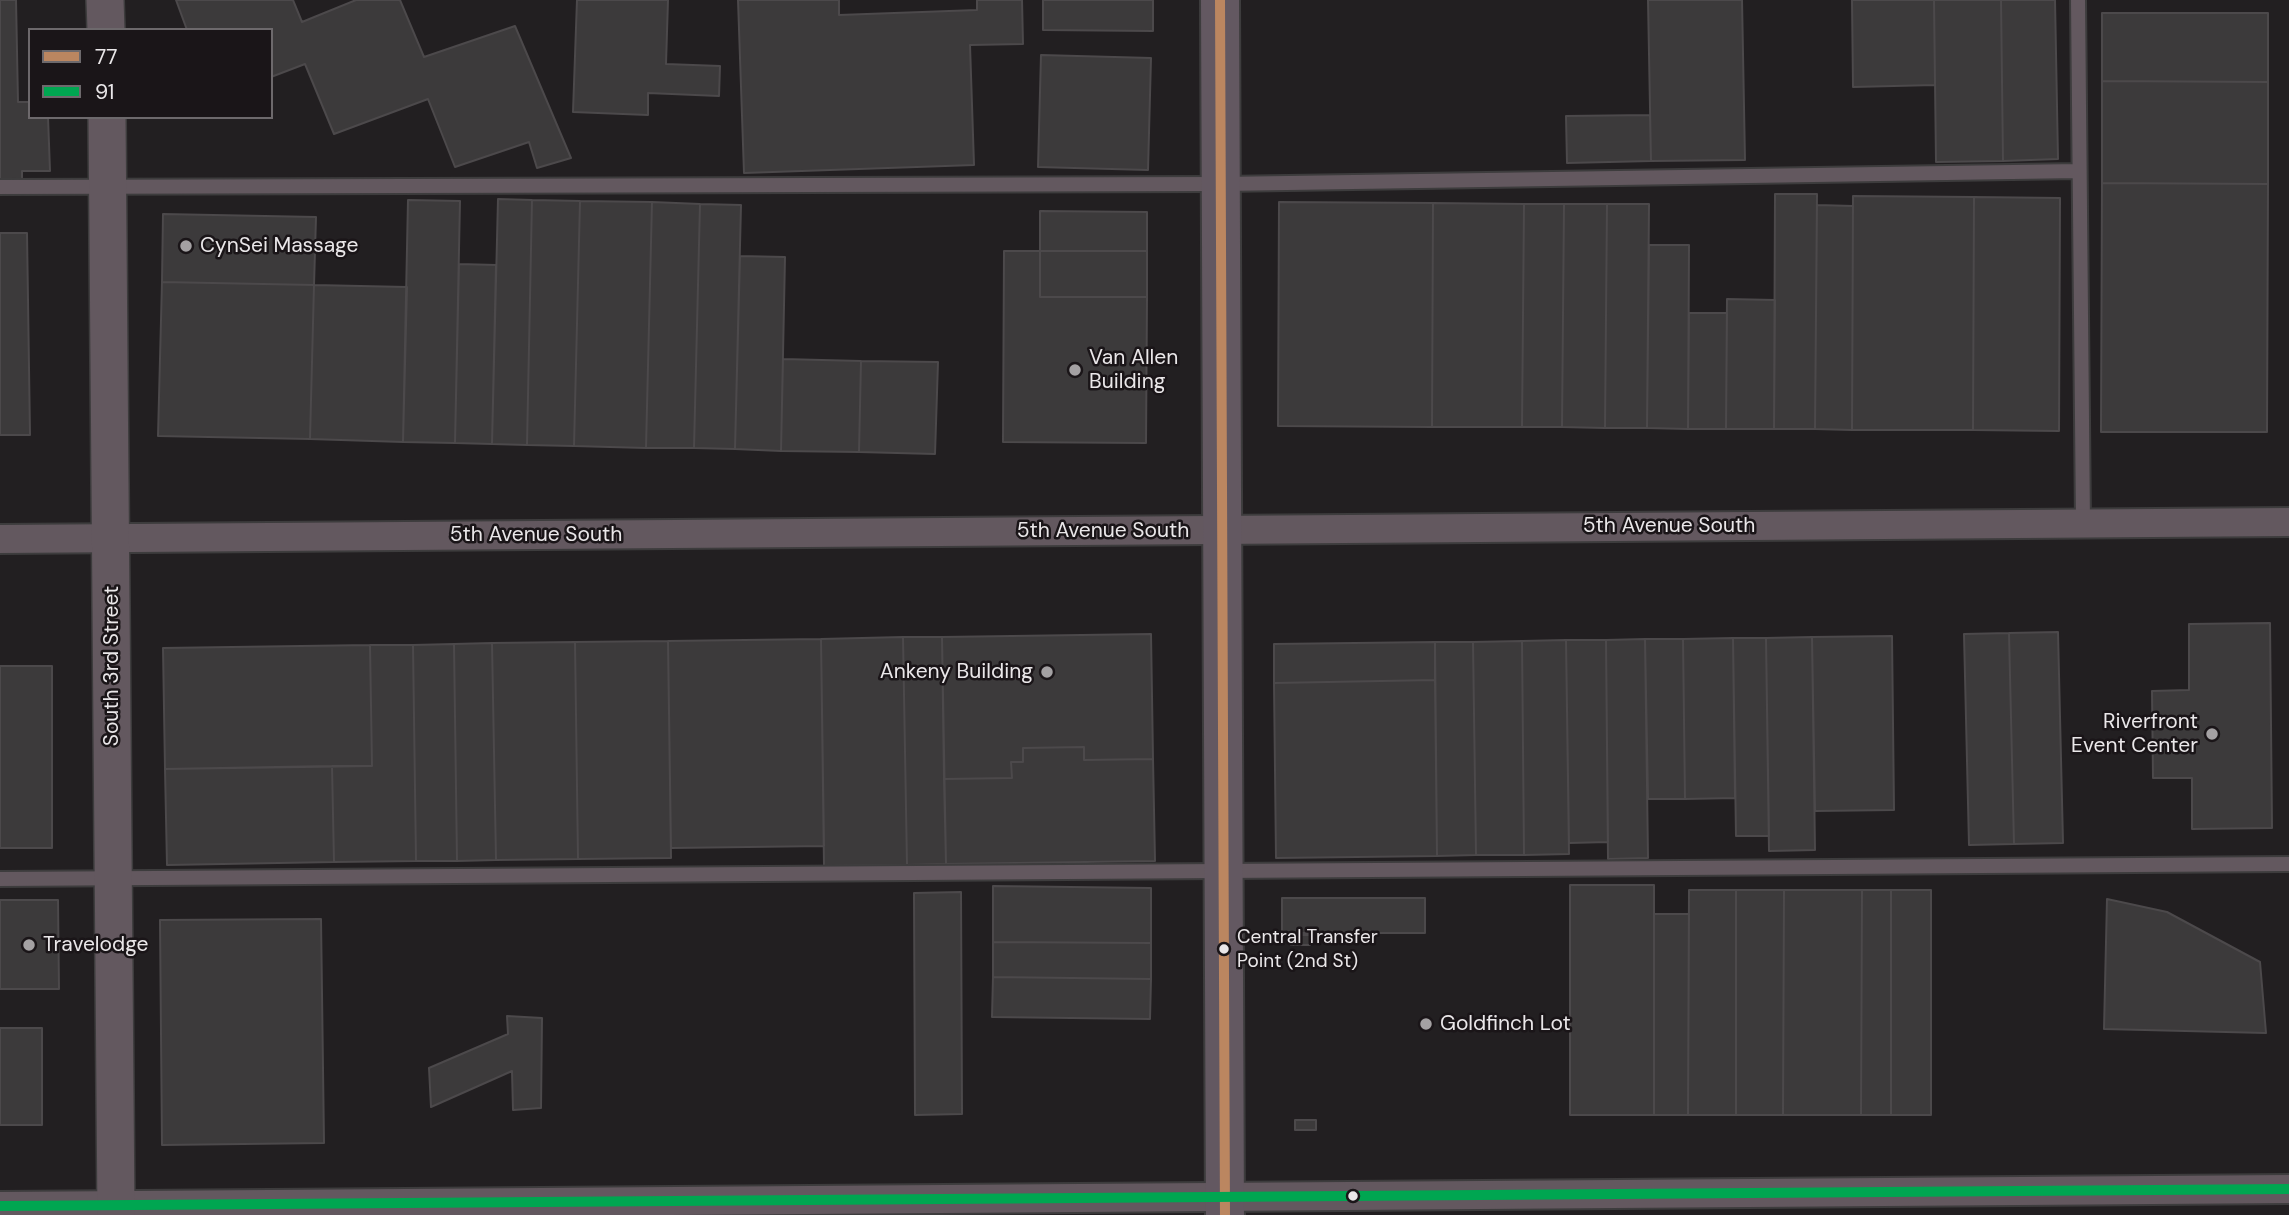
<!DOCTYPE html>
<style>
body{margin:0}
#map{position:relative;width:2289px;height:1215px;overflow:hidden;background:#221f21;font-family:"DM Sans",sans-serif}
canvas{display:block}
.legend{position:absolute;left:28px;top:28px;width:245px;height:91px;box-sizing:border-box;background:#1a1518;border:2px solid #6d696c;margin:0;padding:9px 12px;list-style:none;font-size:21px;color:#eae7e9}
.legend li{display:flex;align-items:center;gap:14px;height:35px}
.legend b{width:35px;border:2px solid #6d696c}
</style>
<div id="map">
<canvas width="2289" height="1215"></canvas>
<ul class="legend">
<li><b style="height:9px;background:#bb8660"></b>77</li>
<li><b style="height:9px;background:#00a651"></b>91</li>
</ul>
</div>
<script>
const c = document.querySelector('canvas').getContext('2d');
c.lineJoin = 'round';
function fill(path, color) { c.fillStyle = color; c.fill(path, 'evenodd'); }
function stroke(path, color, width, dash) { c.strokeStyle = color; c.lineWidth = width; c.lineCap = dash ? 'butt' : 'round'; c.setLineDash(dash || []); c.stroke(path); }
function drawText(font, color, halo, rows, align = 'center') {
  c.font = font + ' "DM Sans",sans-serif'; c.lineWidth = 5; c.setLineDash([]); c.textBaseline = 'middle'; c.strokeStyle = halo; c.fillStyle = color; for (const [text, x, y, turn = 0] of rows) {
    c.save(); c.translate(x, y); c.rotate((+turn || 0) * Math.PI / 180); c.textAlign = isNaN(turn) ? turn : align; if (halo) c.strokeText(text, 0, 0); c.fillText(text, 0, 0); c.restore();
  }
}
const building = new Path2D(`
 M0 0H16L18 102H30V117H48L50 171H22V180L0 181Z
 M176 0H293L302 22 356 0H400L424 57 515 26 571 158 537 168 529 142 455 167 428 99 334 134 305 64 271 77V30H187Z
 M577 0H668L666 64 720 66 719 96 648 93V115L573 112Z
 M738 0H839V15L977 10V0H1022L1023 44 970 45 974 165 744 173Z
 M1043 0H1153V31L1043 30Z
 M1648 0H1742L1745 160 1651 161Z
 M1852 0H1934L1935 85 1853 87Z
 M1934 0H2001L2003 161 1936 162Z
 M2001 0H2055L2058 159 2003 161Z
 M2102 13H2268V82L2102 81Z
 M1041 55 1151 58 1148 170 1038 167Z
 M2102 81 2268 82V184L2102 183Z
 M1650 115 1651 161 1567 163 1566 116Z
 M2102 183 2268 184 2267 432H2101Z
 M1775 194H1817L1815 429H1774Z
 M1853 196 1974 197 1973 430H1852Z
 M1974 197 2060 198 2059 431 1973 430Z
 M498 199 532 200 527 445 492 444Z
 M408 200 460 201 455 443 403 442Z
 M532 200 580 201 574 446 527 445Z
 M580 201 652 202 646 448 574 446Z
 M652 202 700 204 694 448H646Z
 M1279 202 1433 203 1432 427 1278 426Z
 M1433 203 1524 204 1522 427H1432Z
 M700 204 741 205 735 449 694 448Z
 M1524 204H1564L1562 427H1522Z
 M1564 204H1607L1605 428 1562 427Z
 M1607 204H1649L1647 428H1605Z
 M1817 205 1853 206 1852 430 1815 429Z
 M1040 211 1147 212V251H1040Z
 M163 214 316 217 314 285 162 282Z
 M0 233H27L30 435H0Z
 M1649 245H1689L1688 429 1647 428Z
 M1004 251H1040V297H1147L1146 443 1003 442Z
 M1040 251H1147V297H1040Z
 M740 256 785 257 781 451 735 449Z
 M459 264 496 265 492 444 455 443Z
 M162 282 314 285 310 439 158 436Z
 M314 285 407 287 403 442 310 439Z
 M1727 299 1775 300 1774 429H1726Z
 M1689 313H1727L1726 429H1688Z
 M783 359 861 361 859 452 781 451Z
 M861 361 938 362 935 454 859 452Z
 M2270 623 2272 828 2192 829V778H2153L2152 691 2189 690V624Z
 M2058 632 2063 843 2014 844 2009 633Z
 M2009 633 2014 844 1969 845 1964 634Z
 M1151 634 1153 759 1084 760V747L1023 748V762H1011L1012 778 944 779 942 637Z
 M1892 636 1894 810 1815 811 1812 637Z
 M903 637 907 865 824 866 821 639Z
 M903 637H942L946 864 907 865Z
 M1812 637 1815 850 1769 851 1766 638Z
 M1733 638H1766L1769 836H1736Z
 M1733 638 1735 798 1685 799 1683 639Z
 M821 639 824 846 671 848 668 641Z
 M1645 639H1683L1685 799H1648Z
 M1645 639 1648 858 1608 859 1606 640Z
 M1566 640H1606L1608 842 1569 843Z
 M1566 640 1569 854 1524 855 1522 641Z
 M668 641 671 858 578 859 575 642Z
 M1522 641 1524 855H1476L1473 642Z
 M575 642 578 859 496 860 492 643Z
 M1435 642H1473L1476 855 1437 856Z
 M1435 642V680L1274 683V644Z
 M492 643 496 860 457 861 454 644Z
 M454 644 457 861H416L413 645Z
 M370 645H413L416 861 334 862 332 766H372Z
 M370 645 372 766 165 769 163 648Z
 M0 666H52V848H0Z
 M1435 680 1437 856 1276 858 1274 683Z
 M1084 747V760L1153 759 1155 861 946 864 944 779 1012 778 1011 762H1023V748Z
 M332 766 334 862 167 865 165 769Z
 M1570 885H1654V1115H1570Z
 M993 886 1151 888V943L993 942Z
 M1689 890H1736V1115H1688Z
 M1736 890H1784L1783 1115H1736Z
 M1784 890H1862L1861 1115H1783Z
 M1862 890H1891V1115H1861Z
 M1891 890H1931V1115H1891Z
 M961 892 962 1114 915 1115 914 893Z
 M1282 898H1425V933H1282Z
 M2107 899 2167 912 2260 962 2266 1033 2104 1029Z
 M0 900H58L59 989H0Z
 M1654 914H1689L1688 1115H1654Z
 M321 919 324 1143 162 1145 160 920Z
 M1291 935H1310V945H1291Z
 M993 942 1151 943V979L993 977Z
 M993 977 1151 979 1150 1019 992 1017Z
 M507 1016 542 1018 541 1108 513 1110 512 1071 431 1107 429 1068 508 1034Z
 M0 1028H42V1125H0Z
 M1295 1120H1316V1130H1295Z`);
fill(building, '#3c3a3b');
stroke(building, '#4c494b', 2);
const service = new Path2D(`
 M2078 0 2083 523
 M0 187 1222 184 2078 171
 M0 879 2289 864`);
const minor = new Path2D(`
 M0 539 2289 522
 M0 1206 2289 1189`);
const tertiary = new Path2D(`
 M105 0 106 30
 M107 117 116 1215`);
const primary = new Path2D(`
 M1220 0 1225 1215`);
stroke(service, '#3d3c3d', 18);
stroke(minor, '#3d3c3d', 32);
stroke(tertiary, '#3d3c3d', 40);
stroke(primary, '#3d3c3d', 42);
stroke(service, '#63585f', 14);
stroke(minor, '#63585f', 28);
stroke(tertiary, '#63585f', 37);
stroke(primary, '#635861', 38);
stroke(new Path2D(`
 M1220 0 1225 1215`), '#bb8660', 10);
stroke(new Path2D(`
 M0 1206 2289 1189`), '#00a651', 10);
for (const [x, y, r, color] of [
 [186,246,7,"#a4a1a3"],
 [1075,370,7,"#a4a1a3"],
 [1047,672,7,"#a4a1a3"],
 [2212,734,7,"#a4a1a3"],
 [29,945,7,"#a4a1a3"],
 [1224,949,6,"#eae7e9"],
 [1426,1024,7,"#a4a1a3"],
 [1353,1196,6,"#eae7e9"]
]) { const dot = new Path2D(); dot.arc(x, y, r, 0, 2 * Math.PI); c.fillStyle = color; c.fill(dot); stroke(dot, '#1a1518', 2.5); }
drawText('19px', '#eae7e9', '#1a1518', [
 ["Central Transfer",1237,938],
 ["Point (2nd St)",1237,962]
], 'left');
drawText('21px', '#eae7e9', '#1a1518', [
 ["CynSei Massage",200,246],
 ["Van Allen",1089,358],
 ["Building",1089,382],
 ["Ankeny Building",1033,672,"right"],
 ["Riverfront",2198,722,"right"],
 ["Event Center",2198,746,"right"],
 ["Travelodge",43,945],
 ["Goldfinch Lot",1440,1024]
], 'left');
drawText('21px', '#eae7e9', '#1a1518', [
 ["5th Avenue South",1669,526],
 ["5th Avenue South",1103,531],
 ["5th Avenue South",536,535],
 ["South 3rd Street",112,666,-90]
]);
</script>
